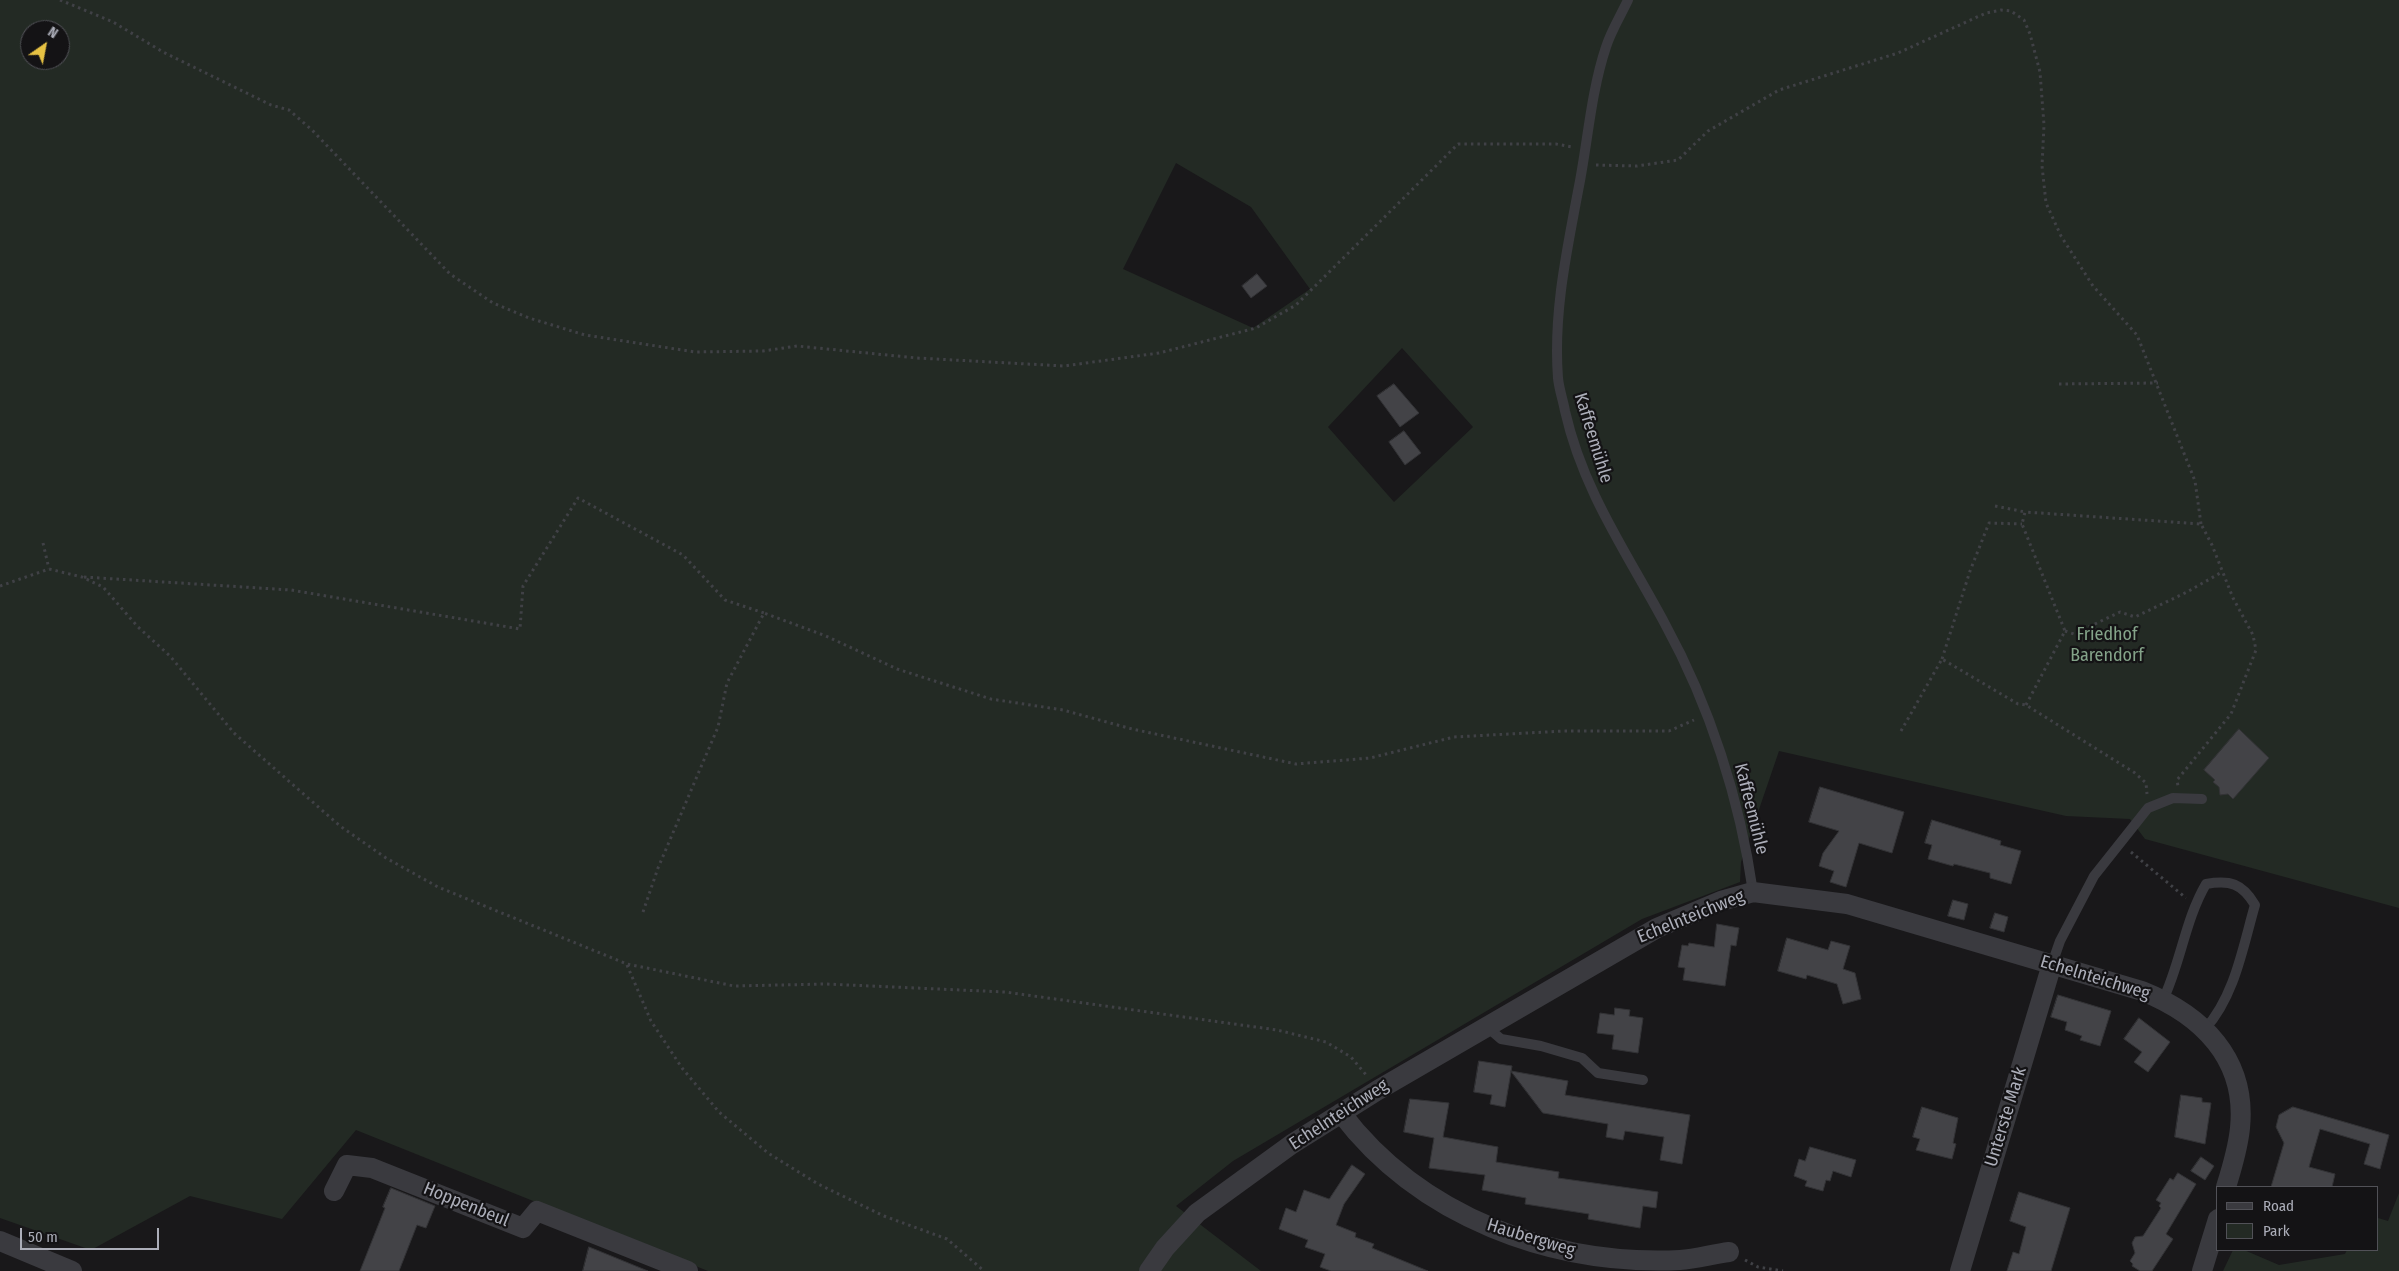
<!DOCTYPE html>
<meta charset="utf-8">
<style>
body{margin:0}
#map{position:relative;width:2399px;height:1271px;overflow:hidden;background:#19181a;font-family:"Fira Sans Condensed",sans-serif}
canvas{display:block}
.legend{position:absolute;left:2216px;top:1186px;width:162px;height:65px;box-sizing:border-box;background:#141315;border:1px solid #515157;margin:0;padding:6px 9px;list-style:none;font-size:15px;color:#acaeb9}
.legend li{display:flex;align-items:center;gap:10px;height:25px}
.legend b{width:25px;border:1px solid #515157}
.north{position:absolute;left:20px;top:20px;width:50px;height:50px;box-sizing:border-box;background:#141315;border:1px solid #515157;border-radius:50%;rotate:33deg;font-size:14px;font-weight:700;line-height:20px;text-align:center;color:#acaeb9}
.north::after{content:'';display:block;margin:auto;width:18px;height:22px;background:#e7c243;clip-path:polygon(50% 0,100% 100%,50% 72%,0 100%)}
.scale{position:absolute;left:20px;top:1228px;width:139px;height:22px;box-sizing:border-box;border:2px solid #acaeb9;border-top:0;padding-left:6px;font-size:15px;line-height:18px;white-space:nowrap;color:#acaeb9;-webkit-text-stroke:4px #141315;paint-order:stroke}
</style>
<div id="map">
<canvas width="2399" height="1271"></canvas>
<ul class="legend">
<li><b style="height:6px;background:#3a3a3f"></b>Road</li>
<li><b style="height:14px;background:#232a24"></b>Park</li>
</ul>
<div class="north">N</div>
<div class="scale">50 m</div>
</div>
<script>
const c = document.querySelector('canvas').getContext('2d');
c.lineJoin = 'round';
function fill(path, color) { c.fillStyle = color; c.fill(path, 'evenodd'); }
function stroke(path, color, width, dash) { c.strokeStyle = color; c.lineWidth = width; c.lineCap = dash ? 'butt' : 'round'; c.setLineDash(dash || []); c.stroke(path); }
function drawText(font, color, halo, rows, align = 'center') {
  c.font = font + ' "Fira Sans Condensed",sans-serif'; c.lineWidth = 4.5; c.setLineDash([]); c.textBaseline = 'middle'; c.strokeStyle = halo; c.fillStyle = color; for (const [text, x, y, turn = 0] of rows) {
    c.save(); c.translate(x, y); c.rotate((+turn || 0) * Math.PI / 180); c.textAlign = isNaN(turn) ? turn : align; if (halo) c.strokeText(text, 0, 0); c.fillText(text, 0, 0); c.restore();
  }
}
fill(new Path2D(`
 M0 0H2399V908L2145 839 2130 819 2066 816 1779 751 1741 862 1740 882 1642 919 1233 1161 1176 1206 1261 1271H708L356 1130 282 1219 190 1196 91 1250 0 1218ZM30 30H60V60H30ZM1176 163 1251 207 1310 289 1253 328 1123 269ZM1402 348 1473 427 1394 502 1328 427Z
 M2399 1193V1271H2223L2233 1250H2244L2279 1265 2345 1254 2347 1250H2378V1218L2388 1221Z`), '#232a24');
const building = new Path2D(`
 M1257 274 1267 286 1251 298 1242 286Z
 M1394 384 1419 413 1400 427 1377 396Z
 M1404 431 1421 453 1405 465 1389 442Z
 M2239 729 2269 758 2233 799 2228 794 2220 795 2219 787 2213 782 2215 780 2204 770Z
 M1820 787 1904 812 1892 853 1859 843 1846 887 1830 882 1834 871 1819 866 1823 853 1839 831 1809 822Z
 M1932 820 2001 841 2000 845 2021 851 2011 884 1990 878V873L1954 864 1953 866 1928 859 1932 845 1925 843Z
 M1953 900 1968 904 1964 920 1948 916Z
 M1995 913 2008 917 2004 932 1990 928Z
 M1717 924 1739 928 1736 946 1731 945 1725 986 1683 980 1685 968 1678 967 1682 945 1688 946 1689 943 1714 947Z
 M1787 938 1828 950 1831 941 1850 946 1843 969 1855 973 1861 999 1843 1004 1837 984 1807 975 1806 979 1778 971Z
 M2058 995 2111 1011 2100 1046 2080 1040 2082 1036 2065 1030 2067 1022 2051 1017Z
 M1615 1008 1630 1010 1629 1016 1643 1018 1638 1053 1612 1049 1614 1035 1597 1033 1600 1013 1614 1015Z
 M2139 1018 2170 1042 2148 1072 2134 1062 2142 1052 2124 1039Z
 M1479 1061 1512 1066 1505 1107 1490 1104 1492 1095 1474 1092Z
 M1511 1071 1568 1081 1565 1095 1690 1115 1682 1164 1660 1160 1664 1137 1625 1131 1623 1140 1606 1137 1608 1124 1543 1113Z
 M2181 1095 2202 1098V1102L2211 1103 2205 1144 2175 1137Z
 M1410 1099 1449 1103 1443 1137 1498 1147 1496 1162 1559 1172 1558 1178 1658 1192 1656 1208 1643 1206 1640 1228 1588 1219 1589 1214 1525 1204 1526 1198 1482 1190 1485 1175 1429 1168 1434 1138 1404 1132Z
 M1922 1107 1958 1118 1953 1143 1956 1144 1952 1159 1916 1150 1920 1139 1913 1137Z
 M2293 1107 2389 1135 2380 1169 2364 1164 2370 1144 2320 1129 2309 1167 2335 1174 2332 1187H2271L2284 1143 2276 1127 2279 1115Z
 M1810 1147 1856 1160 1851 1177 1833 1171 1830 1181 1826 1180 1823 1191 1805 1186 1807 1181 1794 1176 1799 1159 1805 1161Z
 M2201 1157 2214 1166 2205 1180 2191 1171Z
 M1352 1165 1365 1174 1344 1204 1336 1225 1356 1233 1355 1237 1374 1244 1372 1248 1428 1271H1331L1320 1267 1325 1254 1305 1247 1308 1240 1279 1229 1286 1208 1296 1212 1304 1190 1329 1199Z
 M2178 1173 2196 1184 2166 1234 2173 1239 2152 1271H2140L2132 1266 2133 1264 2130 1261 2135 1253 2132 1243 2135 1237 2143 1236 2161 1208 2159 1206 2161 1203 2156 1200 2170 1178 2173 1180Z
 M391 1188 435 1206 426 1228 417 1225 399 1271H360L385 1208 383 1207Z
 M2019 1192 2070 1208 2051 1271H2007L2013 1252 2019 1254 2026 1227 2010 1221Z
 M589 1247 599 1251 648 1271H583Z`);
fill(building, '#434347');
stroke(building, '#333336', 1);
stroke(new Path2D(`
 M60 0 113 22 163 52 271 105 289 110 312 130 450 274 493 303 529 318 585 335 695 352 763 351 797 346 917 358 1064 366 1159 353 1256 328 1296 305 1458 144H1556L1572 147
 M1596 165 1637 166 1678 160 1708 131 1779 90 1898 53 1986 13 2001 10 2011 11 2024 20 2030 34 2040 72 2044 125 2042 166 2046 203 2061 236 2093 286 2137 335 2195 481 2201 524
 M2059 384 2158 383
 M1995 506 2025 512
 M43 543 49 569
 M84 577 291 590 520 629 523 586 578 498 683 555 725 600 764 613
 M0 586 49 569 82 577 103 587 138 627 170 656 234 733 340 826 386 858 438 887 627 964 734 986 826 984 1005 992 1277 1030 1326 1042 1351 1057 1367 1076
 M2065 631 2074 634 2120 612 2135 617 2187 592 2222 572
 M1942 659 1970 571 1989 523 2022 524
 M2026 705 2065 631 2022 524 2025 512 2201 524 2212 545 2233 598 2253 635 2256 650 2231 714 2177 780 2178 786
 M1901 731 1942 659 2018 704 2026 705 2135 773 2146 783 2147 794
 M2131 852 2186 898
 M643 912 658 868 718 727 727 683 764 613 826 636 897 669 991 699 1063 710 1132 729 1296 764 1370 758 1454 737 1564 731H1669L1694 720
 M627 965 651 1021 682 1068 719 1112 768 1153 818 1184 884 1216 947 1239 984 1271
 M1745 1260 1758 1267 1783 1271`), '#404146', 3, [2.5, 4]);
stroke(new Path2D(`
 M1628 0C1621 15 1611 31 1606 47 1591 92 1588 140 1579 186 1567 250 1553 313 1558 378 1559 389 1563 400 1565 411 1583 491 1627 553 1665 624 1710 706 1740 800 1753 892
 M2052 964 2060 941 2094 876 2148 808 2173 798 2202 799
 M2163 1000C2181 962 2185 920 2206 884 2230 880 2242 883 2255 905 2243 946 2235 996 2205 1029
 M1486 1026 1501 1039 1541 1046 1582 1058 1598 1073 1643 1080`), '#3a3a3f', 10);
stroke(new Path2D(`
 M1341 1113C1420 1217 1552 1266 1680 1260 1696 1259 1713 1254 1729 1252
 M334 1191 347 1165 372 1168 523 1228 537 1211 688 1271
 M0 1241 72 1271
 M1149 1271 1165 1248 1197 1213 1292 1144 1378 1090 1657 928 1721 901 1753 892 1847 904 2142 991C2202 1015 2247 1059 2240 1128 2238 1148 2232 1168 2226 1187
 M1960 1271 2052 964
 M2202 1271 2218 1219`), '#3a3a3f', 20);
drawText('18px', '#acaeb9', '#141315', [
 ["Kaffeemühle",1593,438,73],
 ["Kaffeemühle",1751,809,76],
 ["Echelnteichweg",1691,917,-22],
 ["Echelnteichweg",2095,978,17],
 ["Echelnteichweg",1339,1115,-33],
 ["Unterste Mark",2006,1117,-73],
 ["Hoppenbeul",466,1205,22],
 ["Haubergweg",1531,1238,17]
]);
drawText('18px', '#84a389', '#141315', [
 ["Friedhof",2107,635],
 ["Barendorf",2107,656]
]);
</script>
